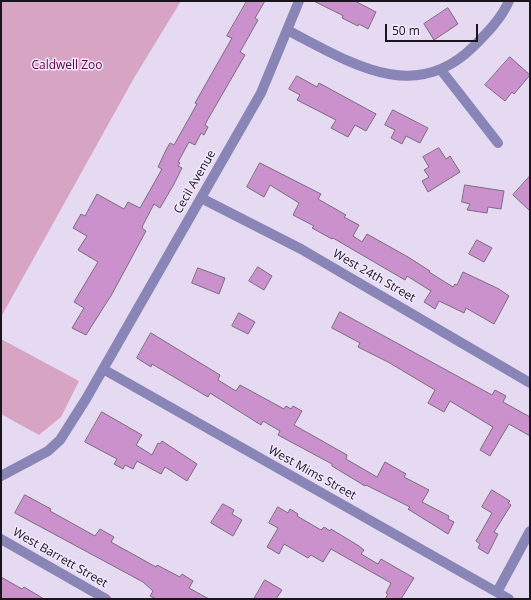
<!DOCTYPE html>
<style>
body{margin:0}
#map{position:relative;width:531px;height:600px;overflow:hidden;background:#e5daf1;font-family:"Open Sans",sans-serif}
canvas{display:block}
.frame{position:absolute;inset:0;border:2px solid #19151d;pointer-events:none}
.scale{position:absolute;left:385px;top:24px;width:93px;height:18px;box-sizing:border-box;border:2px solid #19151d;border-top:0;padding-left:5px;font-size:12px;line-height:14px;white-space:nowrap;color:#19151d;-webkit-text-stroke:3px #f2e8fe;paint-order:stroke}
</style>
<div id="map">
<canvas width="531" height="600"></canvas>
<div class="frame"></div>
<div class="scale">50 m</div>
</div>
<script>
const c = document.querySelector('canvas').getContext('2d');
c.lineJoin = 'round';
function fill(path, color) { c.fillStyle = color; c.fill(path, 'evenodd'); }
function stroke(path, color, width, dash) { c.strokeStyle = color; c.lineWidth = width; c.lineCap = dash ? 'butt' : 'round'; c.setLineDash(dash || []); c.stroke(path); }
function drawText(font, color, halo, rows, align = 'center') {
  c.font = font + ' "Open Sans",sans-serif'; c.lineWidth = 3; c.setLineDash([]); c.textBaseline = 'middle'; c.strokeStyle = halo; c.fillStyle = color; for (const [text, x, y, turn = 0] of rows) {
    c.save(); c.translate(x, y); c.rotate((+turn || 0) * Math.PI / 180); c.textAlign = isNaN(turn) ? turn : align; if (halo) c.strokeText(text, 0, 0); c.fillText(text, 0, 0); c.restore();
  }
}
fill(new Path2D(`
 M1 1H181L134 78 1 317Z
 M1 339 79 381 61 417 39 435 1 414Z`), '#d8a4c3');
const building = new Path2D(`
 M247 1H265L255 18 258 20 240 52 245 55 208 119 205 125 208 127 204 135 201 133 195 145 189 142 178 162 180 163 178 166 182 168 174 184 160 208 154 204 143 225 142 228 146 231 112 294 86 335 72 328 84 308 74 302 98 262 78 250 87 236 73 228 81 214 85 216 97 194 124 209 128 202 140 208 162 169 158 167 166 150 170 143 174 145 197 104 195 103 232 38 227 36Z
 M314 1H355L376 12 368 29 359 24 358 26 342 18 343 16Z
 M448 8 458 24 434 40 424 24Z
 M510 57 530 75 514 94 512 92 505 101 485 85Z
 M297 76 317 87 319 83 376 114 366 131 355 125 348 137 331 128 336 120 297 100 300 95 289 89Z
 M393 110 428 128 420 143 406 136 402 144 391 138 395 130 385 125Z
 M439 148 446 159 450 156 460 172 428 192 422 181 429 177 424 170 429 167 423 157Z
 M260 163 321 194 318 199 346 215 344 217 359 225 353 236 362 242 367 234 408 257 430 271 429 272 453 287 455 284 457 285 463 272 499 289 509 296 494 324 466 308 464 313 439 301 435 309 424 302 431 291 407 276 405 280 333 238 332 239 312 228 314 226 293 215 299 203 270 185 264 197 247 187Z
 M530 176V211L513 195Z
 M465 185 504 191 501 209 488 207 487 213 467 210 470 204 462 202Z
 M477 240 492 248 484 262 469 254Z
 M258 267 272 276 264 290 249 281Z
 M198 268 225 278 219 294 192 283Z
 M340 312 492 395 495 390 506 396 503 402 530 417V436L509 424 490 456 480 450 493 427 450 401 444 412 428 403 435 390 388 362 358 347 360 343 332 328Z
 M239 313 255 322 248 334 232 326Z
 M151 333 220 375 218 380 236 391 240 385 284 409 286 406 291 409 293 406 302 411 294 425 347 455 346 459 377 477 385 462 406 474 404 477 429 490 422 502 449 516 448 519 454 522 448 534 408 509 410 507 366 485 365 486 332 466V464L278 435 280 431 263 421 261 425 210 393 208 397 152 364 151 367 137 358Z
 M102 412 142 435 136 445 152 455 158 443 160 444 162 441 197 464 187 481 165 467 161 474 137 461 133 469 125 465 123 469 114 464 117 459 85 442Z
 M492 490 510 501 508 503 511 505 494 532 498 534 488 554 478 548 480 544 476 541 492 513 482 507Z
 M25 495 51 509 50 511 95 536 100 529 114 537 111 542 156 567 157 565 180 577 182 574 193 581 189 588 209 599H156L150 596 153 591 143 582 15 513Z
 M223 504 234 510 232 514 242 520 233 536 211 523Z
 M278 507 288 513 290 509 298 514 297 516 321 530 324 527 330 531 331 529 359 546 364 550 361 554 378 564 381 559 414 578 401 599H385L388 594 386 593 391 583 331 549 323 562 311 555 308 558 284 544 279 554 267 547 278 528 269 523Z
 M1 577 22 589 24 587 44 599H1Z
 M265 580 282 590 276 599H254Z`);
fill(building, '#ca91cd');
stroke(building, '#7c6c7d', 1);
stroke(new Path2D(`
 M287 30C348 61 413 106 473 47 487 33 501 19 509 1
 M441 70 498 143
 M201 198 301 249 530 383
 M103 369 509 599
 M1 476 48 451 60 440 86 399 261 93 299 1
 M1 539 106 599
 M497 592 530 531`), '#8a85b7', 10);
drawText('12px', '#5b0143', '#f2e8fe', [
 ["Caldwell Zoo",67,66]
]);
drawText('12px', '#19151d', '#f2e8fe', [
 ["Cecil Avenue",195,182,-60],
 ["West 24th Street",374,276,30],
 ["West Mims Street",312,473,29],
 ["West Barrett Street",60,558,30]
]);
</script>
